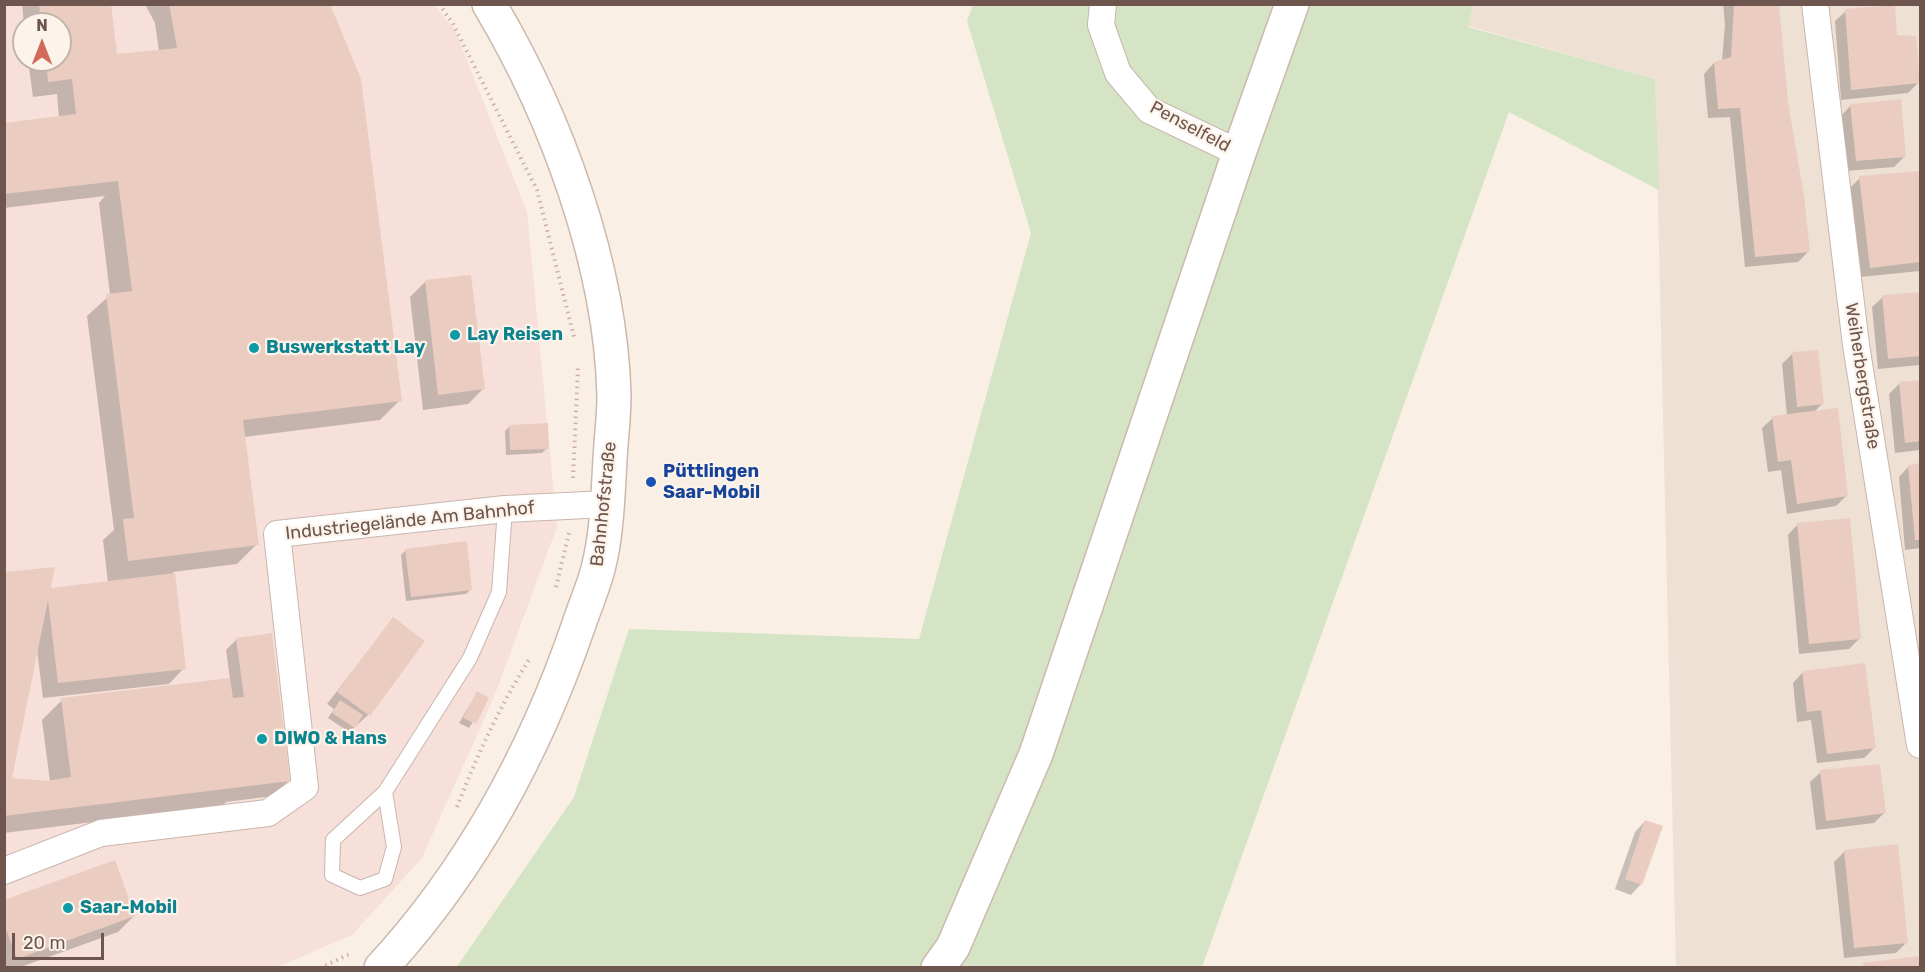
<!DOCTYPE html>
<meta charset="utf-8">
<style>
body{margin:0}
#map{position:relative;width:1925px;height:972px;overflow:hidden;background:#f9efe5;font-family:Rubik,sans-serif}
canvas{display:block}
.frame{position:absolute;inset:0;border:6px solid #6e564e;pointer-events:none}
.north{position:absolute;left:12px;top:12px;width:60px;height:60px;box-sizing:border-box;background:#fcf3ea;border:2px solid #c3b4ac;border-radius:50%;rotate:0deg;font-size:16px;font-weight:700;line-height:24px;text-align:center;color:#6e564e}
.north::after{content:'';display:block;margin:auto;width:21px;height:27px;background:#d26a5a;clip-path:polygon(50% 0,100% 100%,50% 72%,0 100%)}
.scale{position:absolute;left:12px;top:933px;width:92px;height:27px;box-sizing:border-box;border:3px solid #6e564e;border-top:0;padding-left:8px;font-size:18px;line-height:21px;white-space:nowrap;color:#6e564e;-webkit-text-stroke:4px #fcf3ea;paint-order:stroke}
</style>
<div id="map">
<canvas width="1925" height="972"></canvas>
<div class="frame"></div>
<div class="north">N</div>
<div class="scale">20 m</div>
</div>
<script>
const c = document.querySelector('canvas').getContext('2d');
c.lineJoin = 'round';
function fill(path, color) { c.fillStyle = color; c.fill(path, 'evenodd'); }
function stroke(path, color, width, dash) { c.strokeStyle = color; c.lineWidth = width; c.lineCap = dash ? 'butt' : 'round'; c.setLineDash(dash || []); c.stroke(path); }
function drawText(font, color, halo, rows, align = 'center') {
  c.font = font + ' Rubik,sans-serif'; c.lineWidth = 4.5; c.setLineDash([]); c.textBaseline = 'middle'; c.strokeStyle = halo; c.fillStyle = color; for (const [text, x, y, turn = 0] of rows) {
    c.save(); c.translate(x, y); c.rotate((+turn || 0) * Math.PI / 180); c.textAlign = isNaN(turn) ? turn : align; if (halo) c.strokeText(text, 0, 0); c.fillText(text, 0, 0); c.restore();
  }
}
fill(new Path2D(`
 M1473 4 1920 5V967H1676L1655 79 1468 26Z`), '#efe0d4');
fill(new Path2D(`
 M5 5H434L455 30 527 212 557 527 494 697 422 858 352 935 278 967 5 968ZM24 24H60V60H24Z`), '#f7e0da');
fill(new Path2D(`
 M973 5H1473L1468 27 1655 79 1659 190 1509 112 1202 967 456 968 574 797 629 629 919 639 1031 233 967 21Z`), '#d5e4c5');
fill(new Path2D(`
 M22 4H109L115 55 159 51 155 23 145 4H328L400 400 380 420 244 437 257 544 237 564 173 572 184 668 169 684 43 698 37 650 10 779 50 782 42 720 62 700 230 679 226 650 237 639 289 780 273 796 226 802 222 806 4 833V574L48 593 108 583 103 540 114 530 87 316 110 295 99 203 105 196 4 208V124L59 118 57 94 33 97 28 60H60V24H24Z
 M1723 4H1778L1786 103 1808 252 1798 262 1745 267 1730 117 1708 118 1704 74 1714 63 1722 61 1725 24Z
 M1846 11 1896 37 1918 83 1908 93 1841 100 1835 21Z
 M1851 105 1905 156 1894 167 1846 171 1841 116Z
 M1920 172V271L1860 277 1850 188 1860 178Z
 M425 282 483 389 468 404 423 410 410 297Z
 M1920 293V365L1878 369 1872 307 1883 297Z
 M1792 354 1822 404 1813 413 1846 496 1836 506 1787 514 1781 470 1768 472 1762 428 1773 418 1787 416 1782 364Z
 M1920 381V450L1895 453 1889 394 1900 383Z
 M510 426 547 448 542 453 506 455 505 431Z
 M1920 465V548L1905 550 1899 477 1909 466Z
 M1798 524 1860 638 1849 649 1799 654 1788 535Z
 M406 550 471 589 466 594 406 601 401 555Z
 M393 619 423 642 368 715 349 732 328 718 334 709 327 704Z
 M1803 672 1875 747 1864 758 1817 763 1811 720 1797 722 1793 683Z
 M477 693 487 699 469 728 459 723Z
 M1821 772 1884 813 1874 823 1816 830 1810 782Z
 M1645 821 1641 884 1631 895 1615 889 1635 832Z
 M1845 851 1906 943 1896 953 1844 958 1834 862Z
 M4 901 134 916 118 932 18 968H4Z`), '#0003');
fill(new Path2D(`
 M39 4H111L117 54 177 48 169 4H330L361 79 402 401 243 420 259 545 128 561 123 519 134 518 106 294 132 291 118 181 4 194V123L76 114 72 79 48 82 46 60H60V24H41Z
 M1734 4H1779L1788 102 1804 196 1810 252 1755 257 1740 108 1718 109 1714 62 1731 57Z
 M1895 5 1897 35 1916 36 1920 83 1851 90 1845 9Z
 M1901 99 1906 157 1856 161 1850 104Z
 M1920 171V262L1870 268 1859 176Z
 M471 275 485 389 438 395 425 280Z
 M1920 292V356L1888 359 1882 295Z
 M1818 350 1824 404 1797 407 1792 352Z
 M1920 380V441L1905 443 1899 382Z
 M1838 408 1848 496 1797 504 1791 460 1778 462 1772 416Z
 M548 423 549 449 510 450 509 425Z
 M1920 463V540H1915L1908 465Z
 M1850 518 1861 639 1809 644 1797 523Z
 M467 541 472 590 411 597 405 549Z
 M55 567 51 588 175 573 186 669 58 683 48 600 12 778 47 781 71 777 61 698 230 678 233 698 244 697 236 638 272 633 290 781 4 816V572Z
 M393 617 425 641 370 716 337 692Z
 M1865 663 1876 748 1827 754 1821 710 1807 712 1802 671Z
 M477 691 489 698 476 724 463 718Z
 M340 700 363 715 355 728 332 713Z
 M1880 764 1886 813 1826 821 1820 770Z
 M1645 820 1663 826 1642 885 1625 879Z
 M1898 844 1908 943 1854 948 1844 850Z
 M115 860 135 916 17 959 4 924V900Z
 M1919 956 1920 968H1864L1863 963Z`), '#eacdc0');
const lane = new Path2D(`
 M385 792 394 847 385 879 360 888 332 875 333 840 385 792 470 658 499 592 505 509`);
const street = new Path2D(`
 M1103 4 1101 25 1118 73 1149 110 1239 153
 M1815 4 1856 345 1920 745
 M4 871 101 833 268 813 305 787 277 534 505 509 607 504`);
const secondary = new Path2D(`
 M381 968C472 869 536 750 579 624 585 606 593 588 598 569 607 534 608 495 610 459 611 439 614 417 614 396 611 265 556 116 489 4
 M938 968 953 947 1036 754 1239 153 1292 4`);
stroke(lane, '#c8b6ad', 16);
stroke(street, '#c8b6ad', 28);
stroke(secondary, '#cdb8ad', 36);
stroke(new Path2D(`
 M439 4 453 24 537 190 574 337
 M573 478 578 368
 M556 587 569 533
 M457 807C477 755 500 706 530 658
 M320 968 352 953`), '#ceb0a4', 4, [1.5, 4.5]);
stroke(lane, '#fff', 14);
stroke(street, '#fff', 26);
stroke(secondary, '#fff', 33);
for (const [x, y, r, color] of [
 [455,335,6,"#0f9aa8"],
 [254,348,6,"#0f9aa8"],
 [651,482,6,"#1a4fb4"],
 [262,739,6,"#0f9aa8"],
 [68,908,6,"#0f9aa8"]
]) { const dot = new Path2D(); dot.arc(x, y, r, 0, 2 * Math.PI); c.fillStyle = color; c.fill(dot); stroke(dot, '#fcf3ea', 2); }
drawText('18px', '#6e564e', '#fcf3ea', [
 ["Penselfeld",1190,127,28],
 ["Weiherbergstraße",1862,376,81],
 ["Bahnhofstraße",604,504,-84],
 ["Industriegelände Am Bahnhof",410,521,-6]
]);
drawText('bold 18px', '#0d838f', '#fcf3ea', [
 ["Lay Reisen",467,335],
 ["Buswerkstatt Lay",266,348],
 ["DIWO & Hans",274,739],
 ["Saar-Mobil",80,908]
], 'left');
drawText('bold 18px', '#164399', '#fcf3ea', [
 ["Püttlingen",663,472],
 ["Saar-Mobil",663,493]
], 'left');
</script>
